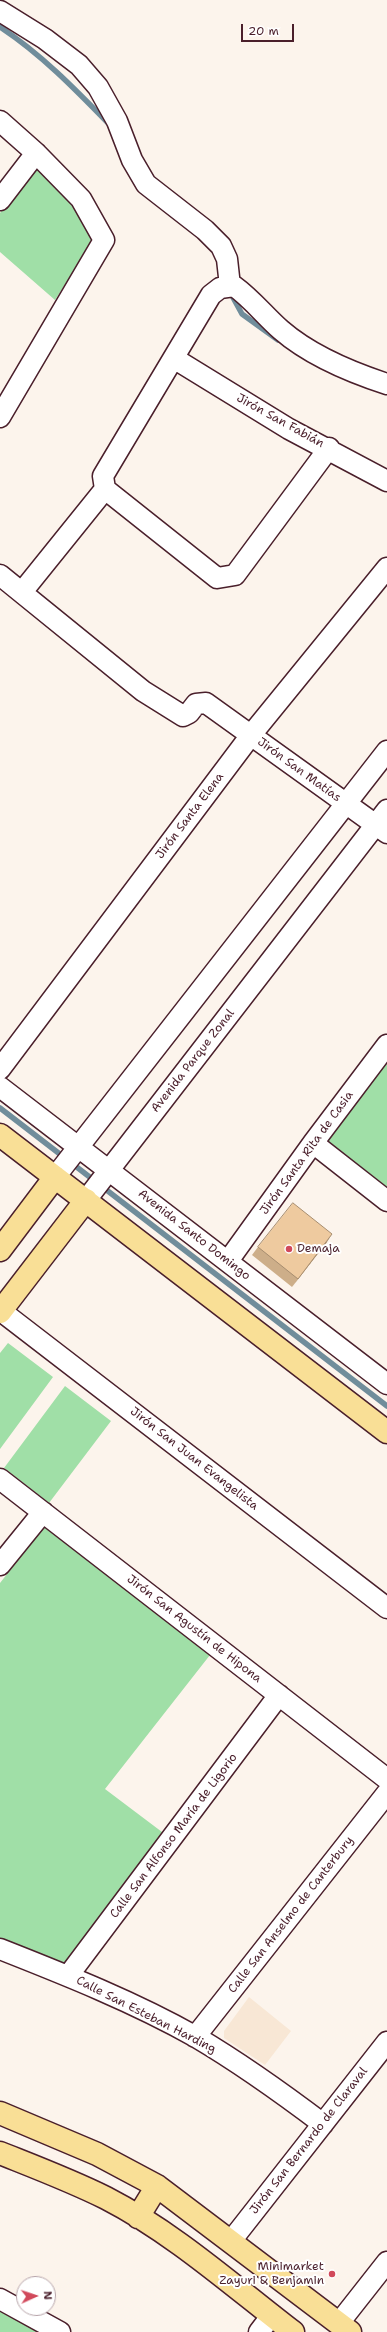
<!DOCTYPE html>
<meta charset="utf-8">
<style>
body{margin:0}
#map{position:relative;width:387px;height:2332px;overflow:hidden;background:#fcf4ec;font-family:"Shantell Sans",sans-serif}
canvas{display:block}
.north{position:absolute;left:16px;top:2276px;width:40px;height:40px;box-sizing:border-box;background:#fff;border:1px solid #b7a5aa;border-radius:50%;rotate:87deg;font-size:11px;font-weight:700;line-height:16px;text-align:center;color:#4a1f2b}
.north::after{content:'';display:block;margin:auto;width:14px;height:18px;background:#d1495b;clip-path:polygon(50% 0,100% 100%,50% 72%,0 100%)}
.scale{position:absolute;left:241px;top:24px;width:53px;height:18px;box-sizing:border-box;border:2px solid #4a1f2b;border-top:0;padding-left:5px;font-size:12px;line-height:14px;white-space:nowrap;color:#4a1f2b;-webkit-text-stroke:3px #fff;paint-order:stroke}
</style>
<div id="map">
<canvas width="387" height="2332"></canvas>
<div class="north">N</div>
<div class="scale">20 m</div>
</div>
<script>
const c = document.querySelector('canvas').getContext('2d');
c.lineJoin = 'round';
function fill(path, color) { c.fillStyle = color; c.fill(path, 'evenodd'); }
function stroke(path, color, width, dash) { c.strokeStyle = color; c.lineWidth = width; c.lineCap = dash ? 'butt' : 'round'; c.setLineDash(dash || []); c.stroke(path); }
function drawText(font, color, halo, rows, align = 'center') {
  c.font = font + ' "Shantell Sans",sans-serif'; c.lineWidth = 4; c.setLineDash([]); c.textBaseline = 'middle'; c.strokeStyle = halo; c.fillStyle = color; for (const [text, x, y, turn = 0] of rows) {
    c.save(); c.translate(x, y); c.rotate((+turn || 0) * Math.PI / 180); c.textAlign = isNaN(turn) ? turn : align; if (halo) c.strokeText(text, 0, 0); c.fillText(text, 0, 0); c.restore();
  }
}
fill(new Path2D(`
 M249 1997 291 2031 265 2065 224 2038V2031Z`), '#f8e7d5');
fill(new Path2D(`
 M37 167 47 173 85 220 93 241 55 300 0 252V213Z
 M387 1059V1187L325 1139Z
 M8 1343 53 1377 0 1449V1353Z
 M65 1386 111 1421 49 1503 4 1468Z
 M44 1527 210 1655 105 1789 166 1835 67 1965 0 1938V1583Z
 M0 2311 49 2332H0Z`), '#a0dfa7');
stroke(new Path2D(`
 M0 27C41 54 75 89 109 124
 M230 292 242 314 278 340
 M0 1108 387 1406`), '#708d9b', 5.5);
const minor = new Path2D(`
 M0 11 45 39 79 65 98 87 117 121 132 160 146 184 205 230 221 246 227 259 230 286
 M0 121 36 153 81 199 104 240 0 417
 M0 200 36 153
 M175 359 289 429 387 481
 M329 448 235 575 217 578 105 489 103 476 211 295 220 288 234 286C252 299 265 316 281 330 311 356 350 372 387 384
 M0 575 143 691 183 716 189 713 196 704 206 703 387 833
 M22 592 105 489
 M0 1069 251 735 387 568
 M0 1087 387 1384
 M313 1143 387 1201
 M55 1177 387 751
 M86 1200 387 810
 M228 1261 313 1143 387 1045
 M1 1311 387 1608
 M0 1479 387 1779
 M0 1565 43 1512
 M0 1949C66 1975 134 2002 196 2037 240 2063 282 2093 323 2124
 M68 1976 279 1695
 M195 2037 387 1793
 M231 2241 387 2042
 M0 2299 60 2332
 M339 2323 387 2262
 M259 2332 272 2315`);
const major = new Path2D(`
 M0 1135 387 1432
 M0 1250 55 1177
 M0 1312 86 1200
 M0 2113 97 2154 157 2186 350 2332
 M0 2153C35 2167 72 2181 106 2198 174 2233 233 2286 293 2332
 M138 2217 157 2186`);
stroke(minor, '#4a1f2b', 23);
stroke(major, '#4a1f2b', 25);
stroke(minor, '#fff', 20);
stroke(major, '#f9df96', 22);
fill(new Path2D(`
 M327 1242 292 1287 252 1255 258 1247Z`), '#cdae89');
fill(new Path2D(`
 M332 1234 327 1242 292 1287 298 1279Z`), '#a78d6f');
const building = new Path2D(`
 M293 1203 332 1234 298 1279 258 1247Z`);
fill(building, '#eeca9f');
stroke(building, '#a78d6f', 1);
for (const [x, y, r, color] of [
 [289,1249,4,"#d1495b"],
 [332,2274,4,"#d1495b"]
]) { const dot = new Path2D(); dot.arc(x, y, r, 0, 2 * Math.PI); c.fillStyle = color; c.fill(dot); stroke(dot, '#fff', 1.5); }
drawText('12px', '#4a1f2b', '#fff', [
 ["Jirón San Fabián",280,421,29],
 ["Jirón San Matías",299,770,36],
 ["Jirón Santa Elena",190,816,-53],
 ["Avenida Parque Zonal",193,1061,-52],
 ["Jirón Santa Rita de Casia",307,1153,-54],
 ["Avenida Santo Domingo",194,1235,38],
 ["Jirón San Juan Evangelista",194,1459,38],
 ["Jirón San Agustín de Hipona",194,1629,38],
 ["Calle San Alfonso María de Ligorio",174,1836,-53],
 ["Calle San Anselmo de Canterbury",291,1915,-52],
 ["Calle San Esteban Harding",146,2015,27],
 ["Jirón San Bernardo de Claraval",309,2141,-52]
]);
drawText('12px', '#4a1f2b', '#fff', [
 ["Demaja",297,1249],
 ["Minimarket",324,2267,"right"],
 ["Zayuri & Benjamin",324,2281,"right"]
], 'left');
</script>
